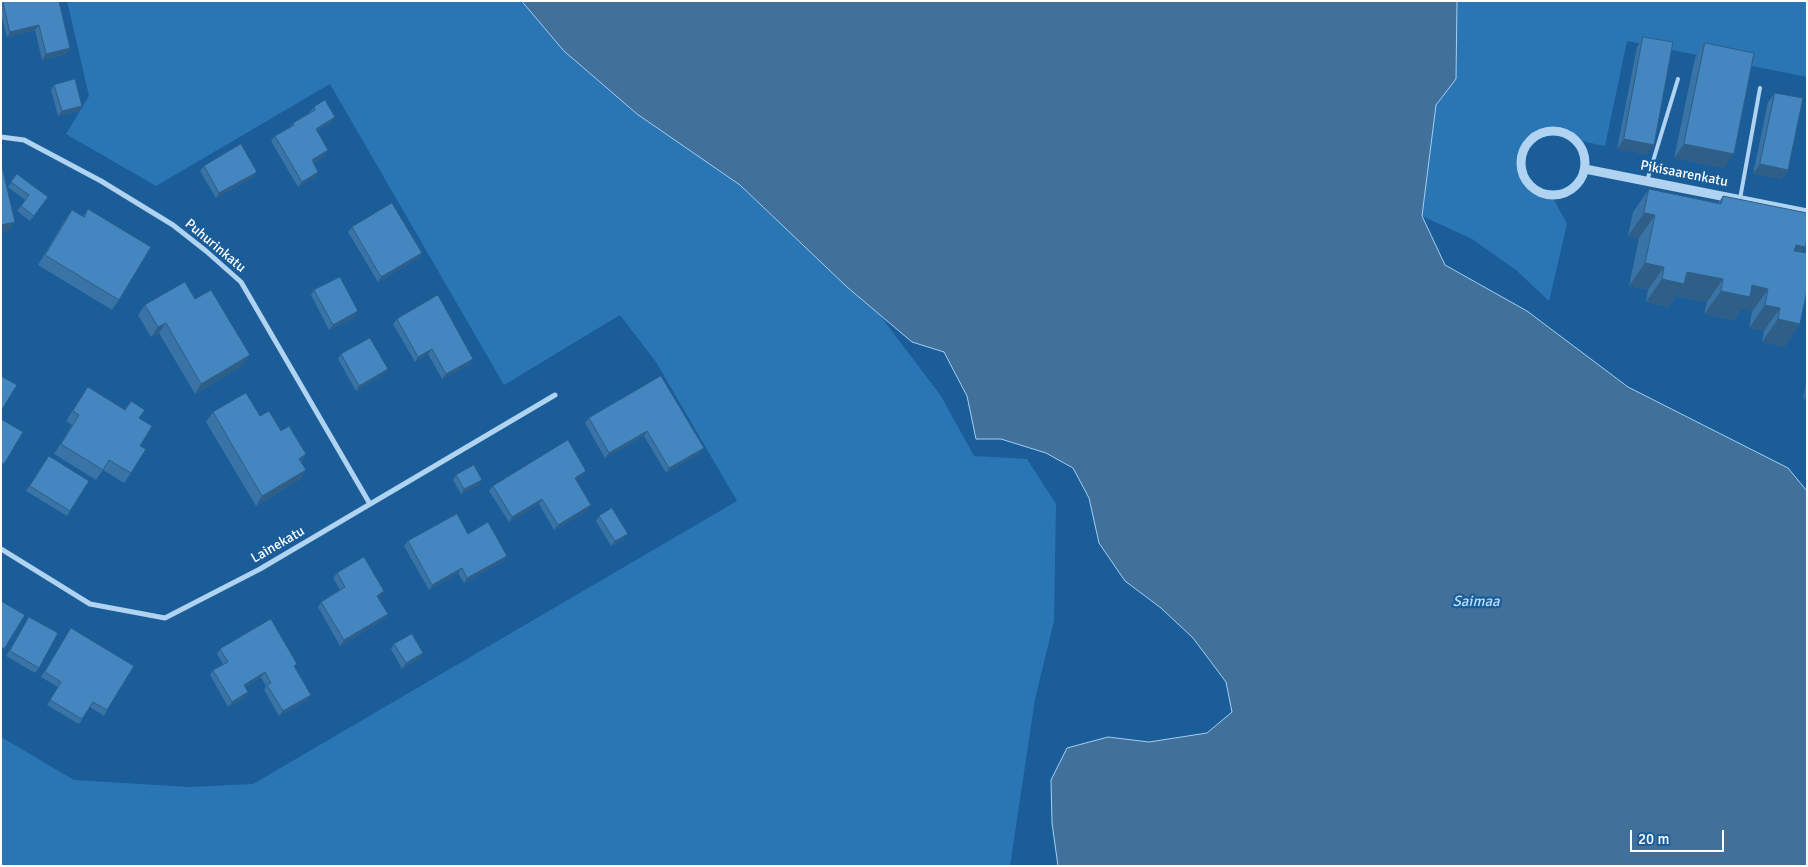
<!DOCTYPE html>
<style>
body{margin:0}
#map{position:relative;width:1808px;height:867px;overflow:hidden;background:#1a5d99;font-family:Signika,sans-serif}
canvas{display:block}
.frame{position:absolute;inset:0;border:2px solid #fff;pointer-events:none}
.scale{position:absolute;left:1630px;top:830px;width:94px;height:22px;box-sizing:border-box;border:2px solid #fff;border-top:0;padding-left:6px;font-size:15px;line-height:18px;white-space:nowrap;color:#fff;-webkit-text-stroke:4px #1a5d99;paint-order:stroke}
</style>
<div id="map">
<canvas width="1808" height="867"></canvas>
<div class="frame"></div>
<div class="scale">20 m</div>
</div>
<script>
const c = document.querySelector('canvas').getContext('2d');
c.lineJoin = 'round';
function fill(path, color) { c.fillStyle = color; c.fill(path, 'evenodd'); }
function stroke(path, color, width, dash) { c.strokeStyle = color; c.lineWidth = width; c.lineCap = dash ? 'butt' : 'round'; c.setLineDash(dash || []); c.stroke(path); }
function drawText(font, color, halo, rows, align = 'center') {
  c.font = font + ' Signika,sans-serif'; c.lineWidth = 4.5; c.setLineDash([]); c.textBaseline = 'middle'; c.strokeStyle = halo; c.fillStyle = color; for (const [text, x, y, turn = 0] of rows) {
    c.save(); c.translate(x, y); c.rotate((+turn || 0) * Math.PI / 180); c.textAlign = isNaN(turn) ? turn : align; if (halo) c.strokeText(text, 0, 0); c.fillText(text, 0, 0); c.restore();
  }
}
fill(new Path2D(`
 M67 1H522L564 51 637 114 740 185 847 287 879 314 941 396 974 456 1027 459 1056 504 1054 621 1035 699 1010 866H1V737L74 780 190 787 253 784 737 501 656 362 620 315 504 385 330 84 156 186 66 134 89 96Z
 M1457 1H1807V77L1627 41 1605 146C1595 144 1584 142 1574 138 1565 135 1559 130 1549 131 1509 136 1512 192 1552 196L1567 224 1549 301 1516 270 1472 239 1422 216 1436 105 1456 79Z`), '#2a76b5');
const water = new Path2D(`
 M522 1H1457L1456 79 1436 105 1422 216 1445 265 1527 311 1628 387 1788 468 1807 491V866H1058L1052 823 1051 780 1067 748 1108 737 1149 742 1207 733 1232 712 1226 682 1193 638 1161 608 1125 581 1099 543 1089 498 1073 468 1046 453 1001 439H976L967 396 944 352 912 342 847 287 740 185 637 114 564 51Z`);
fill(water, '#41709a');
stroke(water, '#a2cff3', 1);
stroke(new Path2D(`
 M1647 181 1678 79
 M1740 199 1760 88`), '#afd3f1', 4);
stroke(new Path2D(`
 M1 137 24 140 101 181 173 225 206 251 241 282 370 504
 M1 549 90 604 165 618 260 569 555 395`), '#afd3f1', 5);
stroke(new Path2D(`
 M1521 163a32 32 0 1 1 64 0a32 32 0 1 1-64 0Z
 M1585 169 1807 213`), '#afd3f1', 9);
fill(new Path2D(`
 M1 1H59L70 48 66 54 42 60 35 30 7 37 1 14Z
 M1643 37 1647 154 1617 149 1637 47Z
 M1705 43 1724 168 1674 158 1695 58Z
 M54 85 82 106 79 111 58 116 51 90Z
 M1775 93 1788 170 1781 179 1753 174 1768 102Z
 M314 107 332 122 317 131 328 150 325 156 313 163 315 177 298 187 271 141 275 136 289 128 293 123 310 112Z
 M204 166 257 172 253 177 216 198 200 171Z
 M17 174 48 197 30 221 17 211 25 200 8 187Z
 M1649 189 1718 203 1723 196 1805 247 1802 252 1800 324 1784 347 1762 342 1764 331 1749 328 1752 312 1741 309 1734 320 1704 314 1707 302 1676 296 1668 307 1646 302 1648 290 1629 286 1639 238 1628 236 1633 212Z
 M88 209 119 300 112 310 38 265 65 220 72 210 83 217Z
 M352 227 422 253 418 258 378 282 348 232Z
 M314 290 355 317 329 330 311 295Z
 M195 299 243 365 195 394 159 333 151 337 138 315 145 305Z
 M397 319 470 364 442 379 428 354 415 362 393 324Z
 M341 354 384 374 356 391 338 359Z
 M661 376 700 453 666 473 644 436 605 458 585 423 589 418Z
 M1806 384H1807V400H1803Z
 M88 387 124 410 131 401 139 418 140 446 131 473 124 483 103 470 96 480 54 454 72 425 66 421Z
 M213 412 260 416 281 431 306 454 301 462 306 470 299 480 256 506 206 422Z
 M45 461 70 511 67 516 26 491Z
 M456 475 479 485 461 494 453 480Z
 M583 476 576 480 588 510 554 530 539 504 509 522 489 491 493 486Z
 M599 516 624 539 611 546 596 521Z
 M468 534 507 556 503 561 464 583 458 573 429 590 404 546 408 541Z
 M337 573 381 596 378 598 388 614 384 619 340 646 318 607 321 602 340 590 333 578Z
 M29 617 39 668 35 673 6 656Z
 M71 628 107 710 104 716 90 707 79 724 47 705 58 687 41 677Z
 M394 644 420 658 402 669 391 649Z
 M220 649 295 667 311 695 307 700 279 716 264 690 266 686 261 677 245 687 248 692 245 698 228 707 210 675 213 670 223 664 217 654Z`), '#3a73a5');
fill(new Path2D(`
 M39 25 35 30 7 37 10 32Z
 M70 48 66 54 42 60 46 54Z
 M82 106 79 111 58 116 62 111Z
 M335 117 332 122 312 134 316 129Z
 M1624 139 1654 145 1647 154 1617 149Z
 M1684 144 1734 154 1724 168 1674 158Z
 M328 150 325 156 308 165 312 160Z
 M1760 164 1788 170 1781 179 1753 174Z
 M257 172 253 177 216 198 219 193Z
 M318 172 315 177 298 187 302 182Z
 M1644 213 1655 215 1639 238 1628 236Z
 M15 222 8 232 1 233V225Z
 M1796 245 1805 247 1789 270Z
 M422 253 418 258 378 282 381 277Z
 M1645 263 1664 267 1648 290 1629 286Z
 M1687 272 1723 279 1707 302 1676 296 1668 307 1646 302 1662 279Z
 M1752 285 1768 289 1752 312 1741 309 1734 320 1704 314 1721 291Z
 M1765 305 1780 308 1764 331 1749 328Z
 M358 311 355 317 329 330 333 325Z
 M1778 319 1800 324 1784 347 1762 342Z
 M166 323 159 333 151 337 158 327Z
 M432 349 428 354 415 362 418 357Z
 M250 355 243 365 195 394 201 384Z
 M473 359 470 364 442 379 446 374Z
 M388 369 384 374 356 391 359 386Z
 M1807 394V400H1803Z
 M647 431 644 436 605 458 609 453Z
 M704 448 700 453 666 473 669 468Z
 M306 454 299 464V459Z
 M306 470 299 480 256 506 262 496Z
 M586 471 583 476 571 483 575 478Z
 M482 480 479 485 461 494 464 489Z
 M542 499 539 504 509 522 512 517Z
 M591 505 588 510 554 530 558 525Z
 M628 534 624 539 611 546 615 541Z
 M507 556 503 561 464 583 467 578Z
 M462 568 458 573 429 590 432 585Z
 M384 591 381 596 373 601 377 596Z
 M388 614 384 619 340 646 344 640Z
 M423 653 420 658 402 669 406 663Z
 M265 672 261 677 240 690 244 685Z
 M248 692 245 698 228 707 232 702Z
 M311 695 307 700 279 716 283 711Z`), '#2f5e86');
const building = new Path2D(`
 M3 1H59L70 48 46 54 39 25 10 32Z
 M1643 37 1673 42 1654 145 1624 139Z
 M1705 43 1754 53 1734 154 1684 144Z
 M75 79 82 106 62 111 54 85Z
 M1775 93 1803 98 1788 170 1760 164Z
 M325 100 335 117 316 129 328 150 312 160 318 172 302 182 275 136 294 125 293 123 315 110 314 107Z
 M241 144 257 172 219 193 204 166Z
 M2 167 15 222 1 225V168Z
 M17 174 48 197 34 216 21 206 29 195 11 182Z
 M1649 189 1721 204 1723 196 1807 213V240L1805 247 1796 245 1794 251 1807 253V290L1800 324 1778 319 1780 308 1765 305 1768 289 1752 285 1750 297 1721 291 1723 279 1687 272 1684 284 1662 279 1664 267 1645 263 1655 215 1644 213Z
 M392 203 422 253 381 277 352 227Z
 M88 209 151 247 119 300 45 255 72 210 84 217Z
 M340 277 358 311 333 325 314 290Z
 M185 282 195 299 211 290 250 355 201 384 166 323 158 327 145 305Z
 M438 295 473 359 446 374 432 349 418 357 397 319Z
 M370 338 388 369 359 386 341 354Z
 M1 376 17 385 1 411Z
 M661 376 704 448 669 468 647 431 609 453 589 418Z
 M88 387 125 410 131 401 145 410 139 418 152 426 140 446 146 449 131 473 109 460 103 470 61 444 79 415 73 411Z
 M246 393 260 416 269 411 281 431 289 426 306 454 299 459 306 470 262 496 213 412Z
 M1 419 23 432 4 464 1 462Z
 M568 440 586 471 575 478 591 505 558 525 542 499 512 517 493 486Z
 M49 456 89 481 70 511 30 486Z
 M474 465 482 480 464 489 456 475Z
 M612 508 628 534 615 541 599 516Z
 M457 514 468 534 488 522 507 556 467 578 462 568 432 585 408 541Z
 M364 557 384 591 377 596 388 614 344 640 321 602 345 587 337 573Z
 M1 601 25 615 4 649 1 647Z
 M29 617 58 633 39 668 10 651Z
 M271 619 297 664 294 666 311 695 283 711 267 685 271 683 265 672 244 685 248 692 232 702 213 670 228 662 220 649Z
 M71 628 134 666 107 710 93 702 82 719 50 700 61 682 45 672Z
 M412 634 423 653 406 663 394 644Z`);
fill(building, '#4386c0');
stroke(building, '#2f5e86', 1);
drawText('14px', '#fff', '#1a5d99', [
 ["Pikisaarenkatu",1684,174,11],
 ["Puhurinkatu",215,246,40],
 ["Lainekatu",278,545,-30]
]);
drawText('italic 15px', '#bcddf7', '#1a5d99', [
 ["Saimaa",1476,602]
]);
</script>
